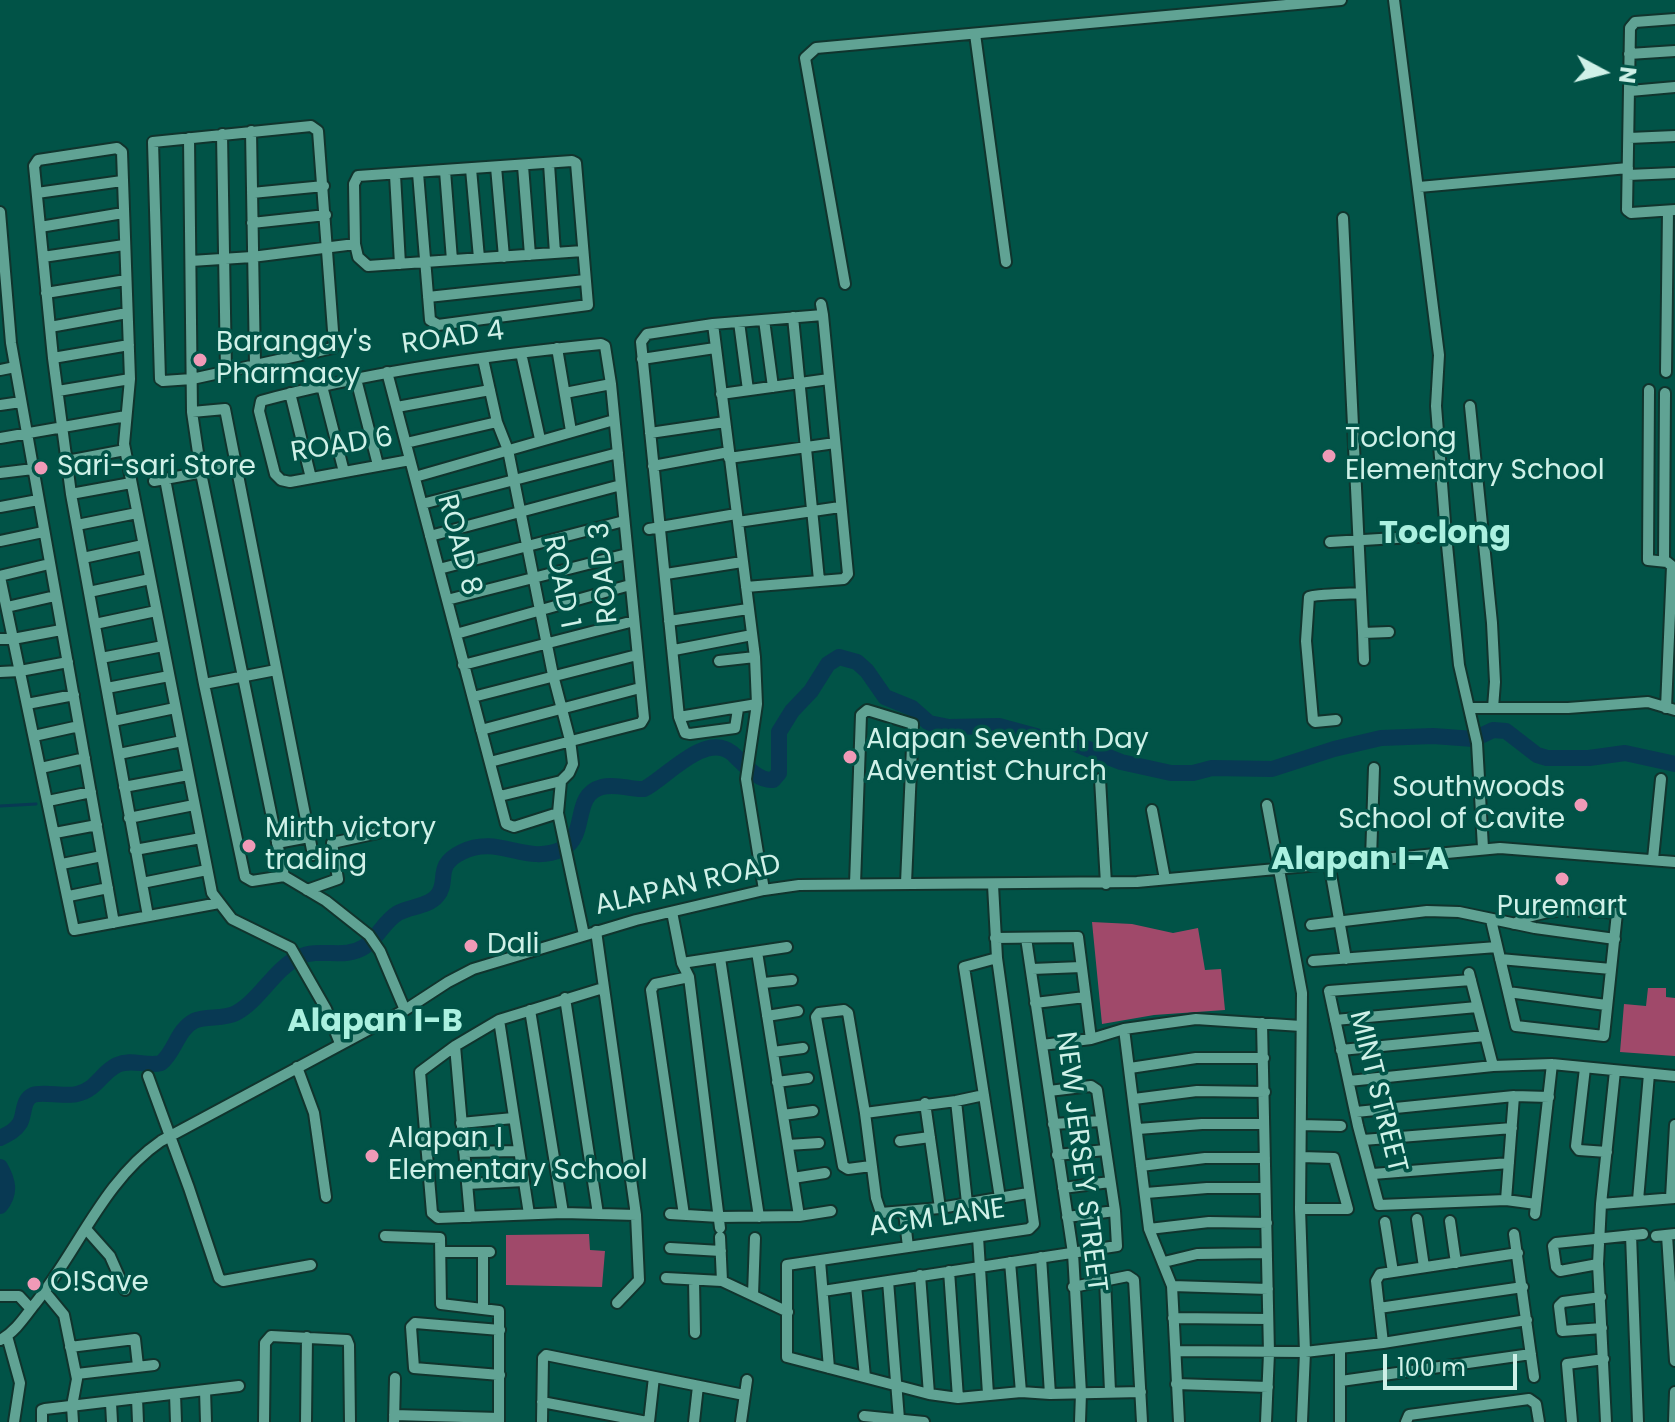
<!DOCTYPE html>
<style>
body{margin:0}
#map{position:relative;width:1675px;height:1422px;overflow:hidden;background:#015347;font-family:Poppins,sans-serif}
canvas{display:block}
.north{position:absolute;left:1563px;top:32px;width:80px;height:80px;-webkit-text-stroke:6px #015347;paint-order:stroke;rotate:97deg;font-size:22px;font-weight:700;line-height:32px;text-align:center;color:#cff1e8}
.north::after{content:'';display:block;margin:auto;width:28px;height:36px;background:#cff1e8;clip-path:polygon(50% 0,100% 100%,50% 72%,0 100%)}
.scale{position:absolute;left:1383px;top:1354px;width:134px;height:36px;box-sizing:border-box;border:4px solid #cff1e8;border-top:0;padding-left:10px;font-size:24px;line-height:28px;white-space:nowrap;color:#cff1e8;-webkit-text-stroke:6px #015347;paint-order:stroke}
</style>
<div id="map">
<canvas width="1675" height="1422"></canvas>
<div class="north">N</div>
<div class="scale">100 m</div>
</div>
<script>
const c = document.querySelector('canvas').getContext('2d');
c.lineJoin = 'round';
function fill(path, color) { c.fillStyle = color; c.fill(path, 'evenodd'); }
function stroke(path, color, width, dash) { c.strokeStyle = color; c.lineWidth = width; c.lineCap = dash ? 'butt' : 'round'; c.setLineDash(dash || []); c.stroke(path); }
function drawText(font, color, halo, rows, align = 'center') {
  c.font = font + ' Poppins,sans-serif'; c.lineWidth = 7; c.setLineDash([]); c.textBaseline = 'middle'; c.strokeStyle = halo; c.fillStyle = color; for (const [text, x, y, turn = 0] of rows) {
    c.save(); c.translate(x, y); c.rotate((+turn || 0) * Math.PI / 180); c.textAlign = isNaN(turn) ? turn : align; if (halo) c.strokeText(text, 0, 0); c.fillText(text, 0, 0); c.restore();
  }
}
fill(new Path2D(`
 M1092 922 1132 924 1173 933 1198 928 1205 970 1221 969 1225 1010 1154 1015 1102 1024Z
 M1648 988H1666V997L1675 998V1056L1620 1052 1624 1004 1646 1006Z
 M589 1234 590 1250 605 1251 602 1287 506 1285V1235Z`), '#a0496a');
stroke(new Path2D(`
 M0 806 36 804`), '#083953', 3);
stroke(new Path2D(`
 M0 1138C8 1134 15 1131 20 1123 25 1114 22 1100 33 1095 42 1091 65 1097 77 1094 96 1090 101 1073 117 1065 132 1058 146 1067 161 1063 175 1052 177 1030 194 1021 206 1015 223 1020 236 1013 260 1000 274 969 299 957 321 947 344 960 364 947 378 938 384 921 398 913 410 906 428 907 437 896 450 881 433 866 462 852 499 834 526 866 562 849 589 836 571 795 602 787 617 783 630 790 644 789 665 779 705 731 732 753 743 763 757 781 773 780L779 773V732L792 711 811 691 828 664 839 657 857 662 867 671 885 697 912 708 929 723 949 727 999 726 1043 738 1063 739 1121 762 1171 773H1193L1212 768 1272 769 1334 749 1381 738 1433 736 1474 739 1493 730 1506 731 1537 755 1547 758H1589L1625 753 1675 764
 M0 1167C8 1181 11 1193 0 1206`), '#083953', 16);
const minor = new Path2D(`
 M1394 0 1439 355 1436 406 1446 535 1459 665 1477 743 1483 848
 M1675 19 1635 22 1630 28 1627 210 1631 213 1675 210
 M975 34 1006 262
 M1629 54 1675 51
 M1630 91 1675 87
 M311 126 318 131 334 344 333 348 192 379 163 381 160 379 153 142Z
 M251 131 255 365
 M222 134 226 371
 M189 138 192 412 201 473 284 876 326 901 369 935 380 951 405 1010
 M1629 138 1675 136
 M549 164 555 253
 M523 166 530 255
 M496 167 504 257
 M471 169 479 258
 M445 171 452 260
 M418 173 430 320 438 325 588 305 576 163 572 161 358 176 354 184 355 244 358 257 368 266 425 262 583 251
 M395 175 400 264
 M1628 175 1675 173
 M1419 187 1628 168
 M37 193 122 181
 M252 193 324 186
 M0 212 11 343 114 923
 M1343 218 1363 633 1389 632
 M252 223 326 215
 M40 227 123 213
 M43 257 124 245
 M191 261 252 257 355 244
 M845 284 805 58 816 48 1341 0
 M46 293 126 280
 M428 297 585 280
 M793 317 819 580
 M764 320 773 387
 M739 322 748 390
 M713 324 755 657 757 704 746 779 764 890
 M50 327 127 313
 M557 348 571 431
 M521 353 540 439
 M53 358 129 345
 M483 359 497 422 508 450 553 675 570 740 573 764 569 773 561 781 558 813 584 935
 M642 359 715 348
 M0 370 15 367
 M387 372 506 824 514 827 558 813
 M1666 372 1668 211
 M356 379 378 465
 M322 386 344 472
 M1649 390 1648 560 1667 562 1672 566 1666 708
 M58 391 130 379
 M290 393 311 478
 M565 393 611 384
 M721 394 829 379
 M0 405 21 402
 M1470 406 1492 623 1495 682 1493 708
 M397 407 490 390
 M192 412 225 409 313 855
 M650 433 725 422
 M0 438 126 416
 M406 443 497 422
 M729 458 835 443
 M410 460 290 482 281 480 275 474 259 411 261 401C372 371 487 355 601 344L605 346 611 384 644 718 641 723 490 762
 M67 461 125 450
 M653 466 729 452
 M0 473 33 469
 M415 477 614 420
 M165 479 204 684 245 877 252 881 284 876
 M154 481 236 466
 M71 494 131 483
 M422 504 618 453
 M0 507 38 500
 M738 522 840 507
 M77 525 137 513
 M649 529 736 514
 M430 536 621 485
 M0 541 43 532
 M1330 542 1446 535
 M83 558 143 545
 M1664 562 1665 393
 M439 569 624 521
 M666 574 742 562
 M0 576 49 564
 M0 577 74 930 219 903
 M746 587 844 579 848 574 823 315
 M89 592 150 579
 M447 600 627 554
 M7 607 55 596
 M669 621 748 609
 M95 624 156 611
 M1363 633 1364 660
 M456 634 630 585
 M0 639H13L61 630
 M674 650 752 635
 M101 658 163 646
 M719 661 755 657
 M463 665 634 621
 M0 672 20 671 68 662
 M204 684 276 670
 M107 688 169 676
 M473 697 637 655
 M27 704 74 695
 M757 704 679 717 641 342 647 334 713 324 823 315 821 304
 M1470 708H1568L1648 702 1675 710
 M679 717 685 733 690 734 735 728 738 709
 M1336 720 1315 722 1313 720 1306 641 1309 597C1315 594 1348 594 1360 593
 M113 721 175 708
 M481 730 640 688
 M34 736 79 726
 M119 754 182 741
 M41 768 85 758
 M1100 779 1106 884
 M124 787 188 775
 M500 796 561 781
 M48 801 91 792
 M1267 805 1302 993 1300 1209 1305 1352 1302 1422
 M1152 810 1165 879
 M129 818 194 805
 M55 833 97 825
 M277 843 309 837
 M135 850 201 838
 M1371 859 1374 768
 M1653 859 1661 779
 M1329 863 1346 959
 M62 864 102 856
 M142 883 207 870
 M855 884 861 715 867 710 913 724 906 883
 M993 885 997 958 1034 1224 1029 1229 787 1265V1357L929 1394 958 1398 1021 1392 1050 1394 1141 1392
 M307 890 338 879 332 843 378 833
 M69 896 108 888
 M672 912 682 963 689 977 720 1228
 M148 916 71 494 53 358 34 166 38 160 117 148 122 152 130 379 124 444 212 893 232 919 291 948 326 1009 340 1043
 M1491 920 1516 1026 1604 1036 1617 913C1585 910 1543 906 1514 924
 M1311 925 1427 911 1459 912 1535 928 1615 939
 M596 931 636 1215 639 1280 617 1303
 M995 938 1078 937 1091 1039
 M1026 938 1073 1253 1081 1393 1080 1422
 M720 958 759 1217
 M997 958 964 967 1000 1198
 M1500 959 1611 969
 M1313 961 1497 947
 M682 963 787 947
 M1032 969 1081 967
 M1469 973 1493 1066
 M1471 980 1329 991 1358 1126 1379 1205 1506 1200 1536 1204
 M764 983 792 980
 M603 988 499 1020 455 1046 420 1072 432 1213 438 1218 563 1213 636 1215
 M1508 992 1606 1005
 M565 998 598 1214
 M1035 1003 1085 997
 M530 1010 563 1213
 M767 1016 798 1011
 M499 1020 529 1214
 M1335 1020 1477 1007
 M1262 1023 1269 1353 1266 1422
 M1042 1045 1091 1039 1124 1029
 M455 1046 470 1217
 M1341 1050 1485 1036
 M773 1052 803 1048
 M297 1067 314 1113 326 1197
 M1130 1068 1196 1058H1264
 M1585 1068 1576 1146 1579 1150 1607 1152
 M148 1076 189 1188 219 1278 223 1281 311 1265
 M1349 1081 1493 1066 1552 1064 1675 1076
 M777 1082 808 1078
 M1134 1099 1197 1091 1265 1092
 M956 1101 967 1203
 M925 1103 940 1208
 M1356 1112 1514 1096 1549 1097
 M865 1113 956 1101 984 1095
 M783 1115 813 1111
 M461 1123 513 1118
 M1053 1124 1101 1121
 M1301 1125 1341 1126
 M1138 1129 1202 1124H1264
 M1363 1140 1512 1128
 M900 1141 930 1137
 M788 1145 819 1143
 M464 1152 518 1151
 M1057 1155 1105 1150
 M871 1166 848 1169 843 1166 816 1017 819 1013 844 1010 848 1013 865 1113 876 1198 881 1213 940 1208 1028 1193
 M1141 1166 1205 1158H1265
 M1373 1174 1509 1163
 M793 1178 825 1173
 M467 1184 524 1181
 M1063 1188 1110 1182
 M1146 1193 1207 1188H1265
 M1671 1198 1675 1125
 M1506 1200 1514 1096
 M1638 1200 1649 1074
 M1601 1204 1675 1198
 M1300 1209H1348L1334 1158 1301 1157
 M904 1212 908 1247
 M670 1214 719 1217 799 1216 757 952
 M1535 1214 1552 1064
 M684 1215 651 990 655 984 689 977
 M799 1216 831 1211
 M1067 1217 1115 1211
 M1417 1219 1424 1267
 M1450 1221 1456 1263
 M1385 1222 1393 1272
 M86 1229 110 1256 125 1290
 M1149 1229 1209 1222 1267 1223
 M1514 1234 1534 1377
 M1631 1235 1638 1422
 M1667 1235 1675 1361
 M385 1236 440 1238 441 1304 499 1311V1422
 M1656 1236 1675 1234
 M720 1237 722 1281
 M978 1237 988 1394
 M670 1248 721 1251
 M442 1252H490
 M1041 1257 1050 1394
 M820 1261 829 1368
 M1010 1262 1021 1392
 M1164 1262 1197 1254 1267 1253
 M1598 1264 1560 1271 1556 1267 1553 1246 1556 1243 1643 1234
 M949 1271 958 1398
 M920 1275 929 1394
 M666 1278 722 1281 788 1312
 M1105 1279 1110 1391
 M694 1280 695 1333
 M888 1281 899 1419
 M856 1286 865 1377
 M1172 1286 1268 1289
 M1073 1287 1128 1276 1134 1280 1142 1422
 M823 1291 1117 1246 1115 1211 1097 1090 1091 1086 1049 1091
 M45 1292 64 1315 77 1379 72 1406 73 1422
 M753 1295 755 1238
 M0 1296H19L31 1309
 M1601 1297 1563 1302 1559 1306 1562 1331 1602 1328
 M483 1308V1252
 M1379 1308 1523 1287
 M1173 1318 1268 1319
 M7 1336 20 1383 14 1422
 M0 1340C15 1332 24 1318 34 1305 78 1251 103 1181 161 1141L405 1010 448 982 473 969 636 920 764 890 799 885 1137 882 1500 848 1675 862
 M1383 1343 1376 1281 1380 1274 1518 1253
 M70 1347 135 1339 138 1366
 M1340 1348V1422
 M1176 1351 1305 1352 1383 1343 1527 1320
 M77 1374 154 1365
 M500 1375 414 1368 411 1327 415 1323 500 1330
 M1341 1381 1531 1354
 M1176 1384 1268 1387
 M205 1390 206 1422
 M175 1394 176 1422
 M137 1398 138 1422
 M542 1402 647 1422
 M111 1403 112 1422
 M394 1415 499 1418
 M864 1416 924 1422
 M42 1422V1410L45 1409 239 1386
 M264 1422 265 1343 271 1336 347 1340 349 1345 350 1422
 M306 1422 307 1337
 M394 1422 395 1378
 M542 1422 543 1358 546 1355 744 1395
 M649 1422 654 1377
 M694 1422 698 1386
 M741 1422 747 1380
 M1179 1422 1172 1286 1149 1229 1124 1029 1196 1019 1301 1026
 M1406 1422 1409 1415 1529 1399 1536 1404 1539 1422
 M1572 1422 1567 1364 1604 1359
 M1606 1422 1598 1264 1601 1204 1615 1071
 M1674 1422 1675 1392`);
stroke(minor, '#10342d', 14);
stroke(minor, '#60a394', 10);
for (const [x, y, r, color] of [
 [200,360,8,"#f09ab7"],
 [1329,456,8,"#f09ab7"],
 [41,468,8,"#f09ab7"],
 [850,757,8,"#f09ab7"],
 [1581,805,8,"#f09ab7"],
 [249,846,8,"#f09ab7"],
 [1562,879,8,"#f09ab7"],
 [471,946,8,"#f09ab7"],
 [372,1156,8,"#f09ab7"],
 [34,1284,8,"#f09ab7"]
]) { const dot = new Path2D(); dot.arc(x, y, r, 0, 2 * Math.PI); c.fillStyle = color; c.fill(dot); stroke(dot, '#015347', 3); }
drawText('28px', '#cff1e8', '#015347', [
 ["ROAD 4",453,339,-8],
 ["ROAD 6",342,446,-9],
 ["ROAD 8",458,545,75],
 ["ROAD 3",605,573,-95],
 ["ROAD 1",560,582,79],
 ["ALAPAN ROAD",688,886,-13],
 ["MINT STREET",1377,1092,76],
 ["NEW JERSEY STREET",1080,1162,83],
 ["ACM LANE",937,1219,-8]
]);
drawText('28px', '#cff1e8', '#015347', [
 ["Barangay's",216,344],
 ["Pharmacy",216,376],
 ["Toclong",1345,440],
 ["Elementary School",1345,472],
 ["Sari-sari Store",57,468],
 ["Alapan Seventh Day",866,741],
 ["Adventist Church",866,773],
 ["Southwoods",1565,789,"right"],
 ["School of Cavite",1565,821,"right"],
 ["Mirth victory",265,830],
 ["trading",265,862],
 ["Puremart",1562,908,"center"],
 ["Dali",487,946],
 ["Alapan I",388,1140],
 ["Elementary School",388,1172],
 ["O!Save",50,1284]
], 'left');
drawText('bold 32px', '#abf1e0', '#015347', [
 ["Toclong",1445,535],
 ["Alapan I-A",1360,861],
 ["Alapan I-B",375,1023]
]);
</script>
